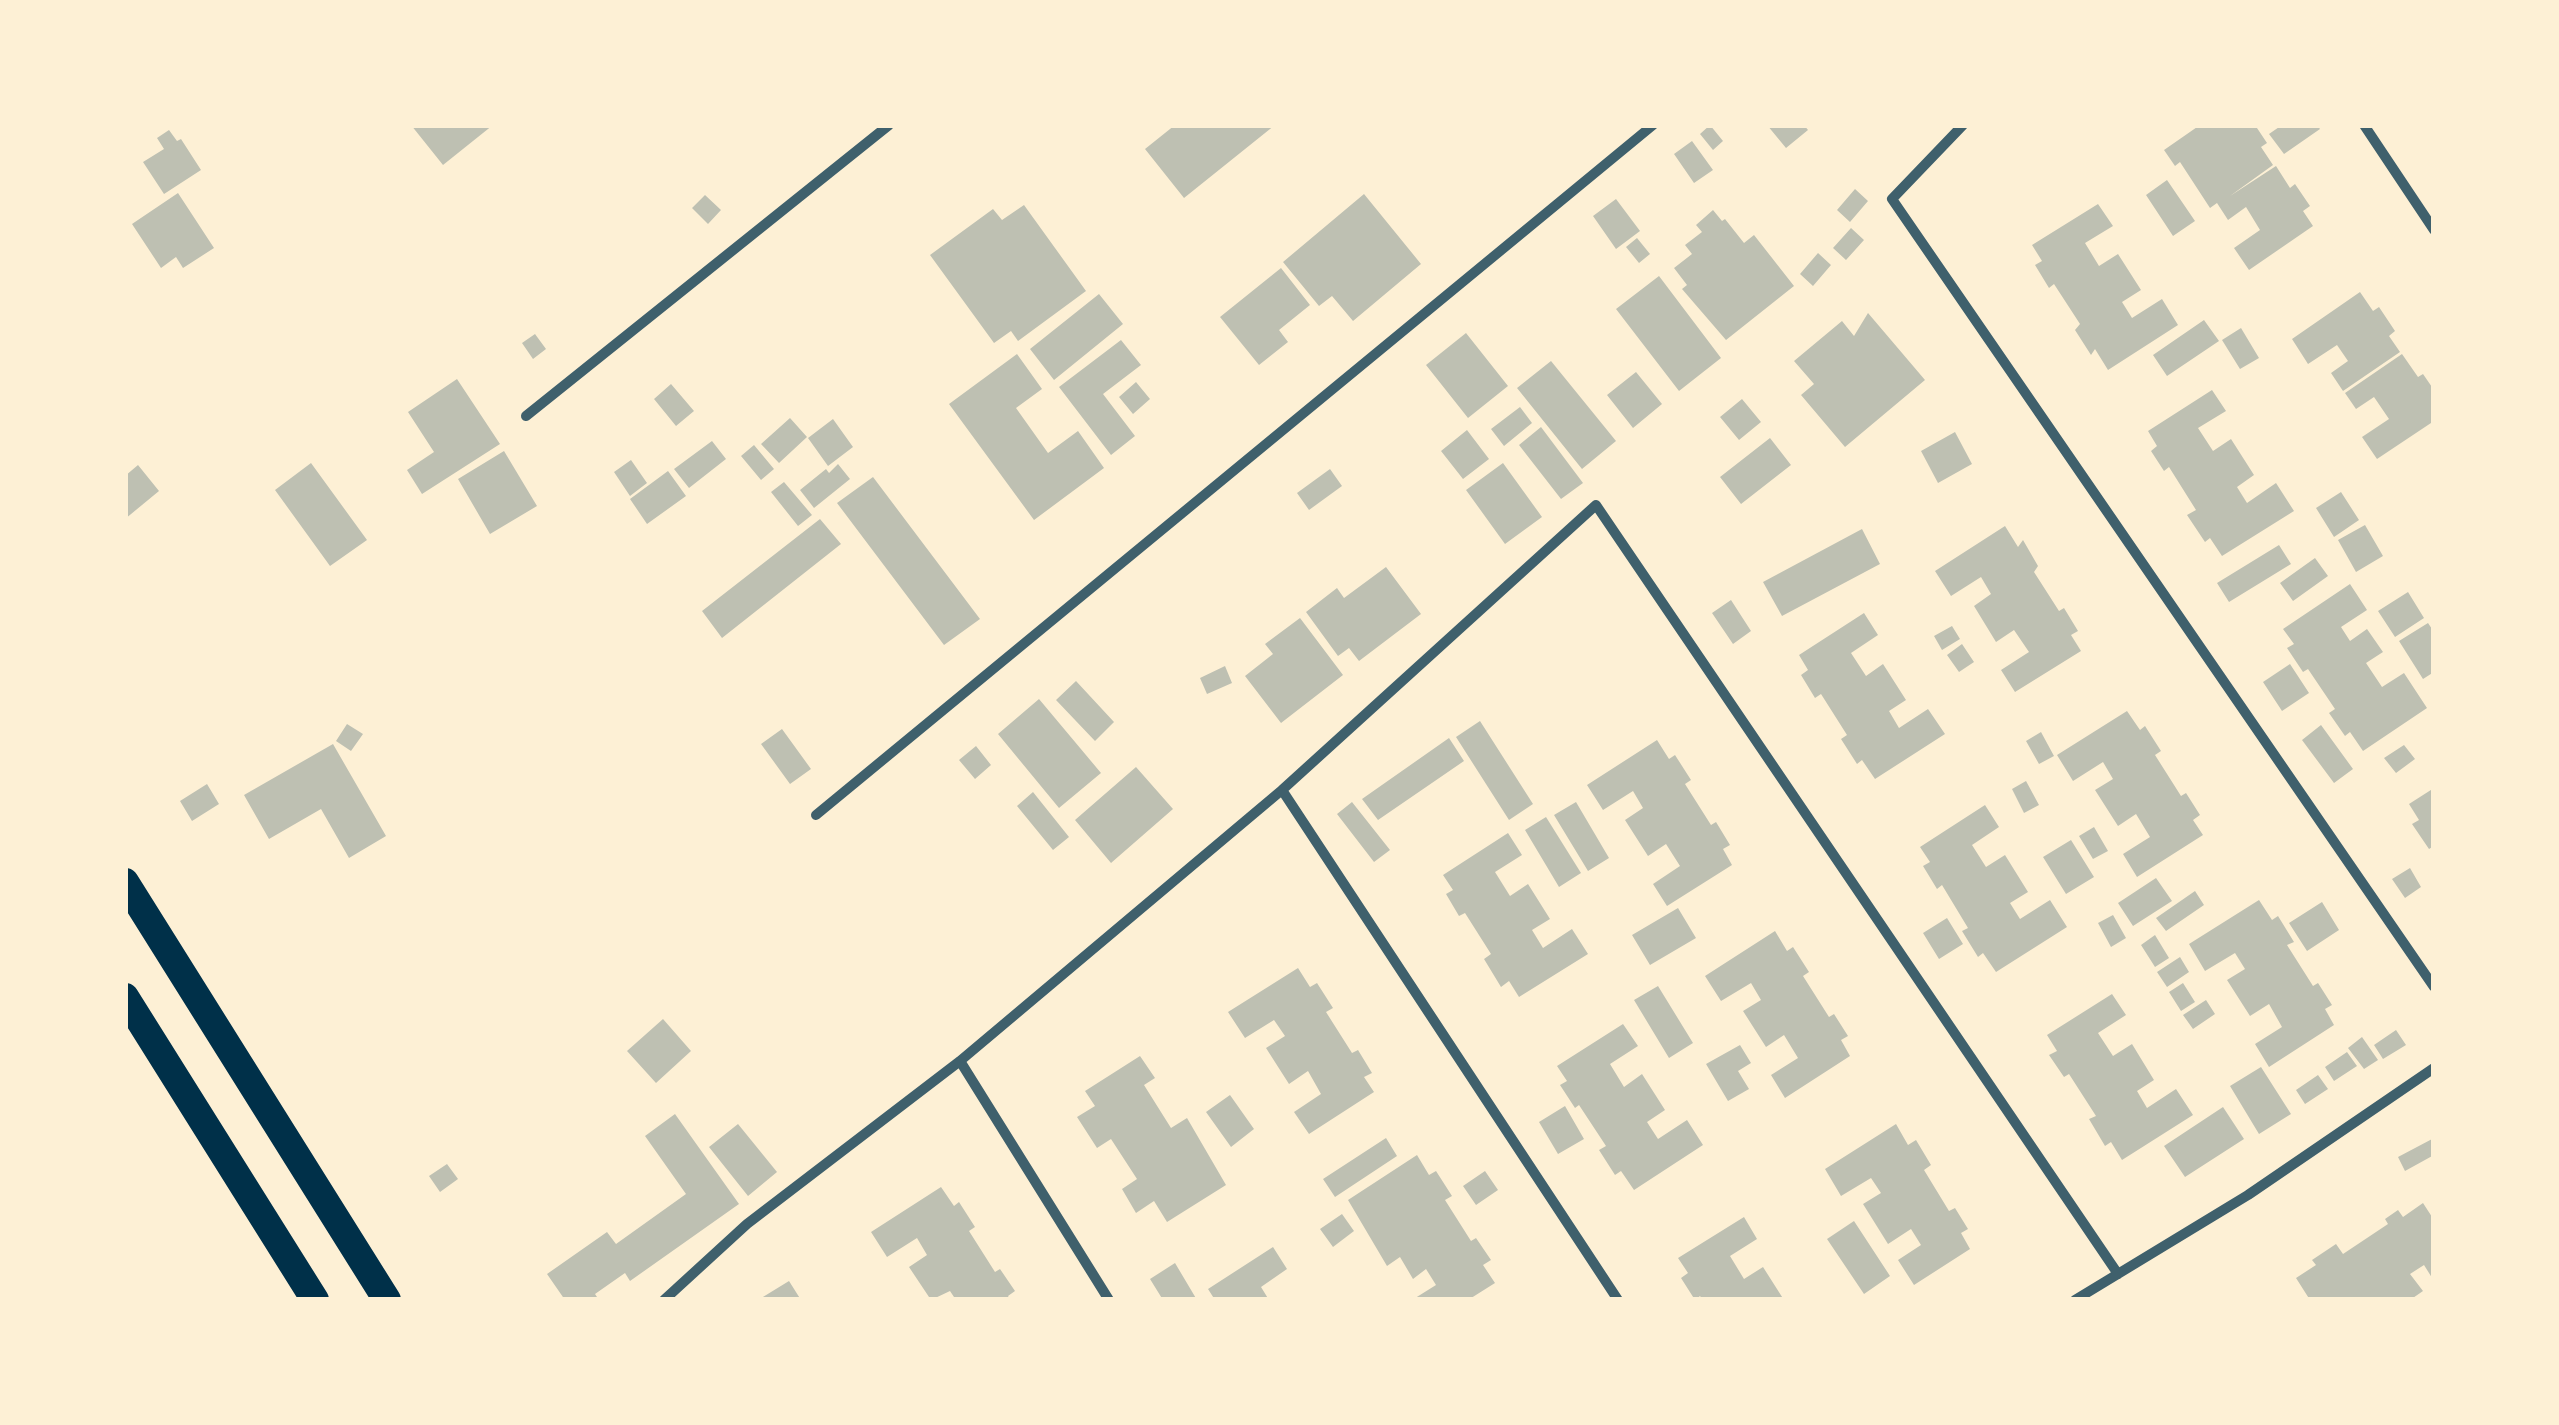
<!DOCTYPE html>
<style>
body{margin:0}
#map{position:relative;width:2559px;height:1425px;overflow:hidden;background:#fdf0d5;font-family:"DM Sans",sans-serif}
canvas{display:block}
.frame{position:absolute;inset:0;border:128px solid #fdf0d5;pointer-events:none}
</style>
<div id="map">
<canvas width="2559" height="1425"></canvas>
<div class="frame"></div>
</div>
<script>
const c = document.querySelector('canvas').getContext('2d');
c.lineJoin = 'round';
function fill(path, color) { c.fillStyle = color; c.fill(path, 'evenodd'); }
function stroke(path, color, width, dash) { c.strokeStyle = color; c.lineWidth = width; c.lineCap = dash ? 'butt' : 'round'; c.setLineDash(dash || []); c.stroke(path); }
fill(new Path2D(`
 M411 125H493L443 165Z
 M1175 125H1275L1184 198 1145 149Z
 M1710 125 1723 141 1713 150 1700 134Z
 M1767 125H1804L1808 130 1786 148Z
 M2200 125H2255L2267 143 2261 147 2273 165 2230 196 2276 166 2290 188 2295 184 2310 206 2303 211 2313 226 2249 270 2234 248 2260 230 2246 207 2228 220 2217 203 2210 208 2180 162 2175 166 2164 150Z
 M2282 125H2317L2320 129 2284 154 2269 134Z
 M169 130 177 141 181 139 201 170 164 194 143 162 164 149 157 138Z
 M1692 141 1713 170 1694 183 1674 154Z
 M2167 180 2195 221 2173 236 2146 195Z
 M1855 189 1868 201 1850 222 1837 210Z
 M178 193 214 248 183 268 176 257 161 268 132 224Z
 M1364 194 1421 264 1353 321 1332 296 1319 306 1283 262Z
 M705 195 721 210 708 224 692 208Z
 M1616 199 1640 231 1616 249 1593 216Z
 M2098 204 2113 226 2085 243 2099 266 2118 254 2141 290 2122 302 2132 318 2162 299 2178 325 2108 370 2095 349 2091 355 2075 330 2080 324 2054 284 2049 288 2035 265 2042 261 2032 245Z
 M1024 205 1086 291 1018 341 1011 331 994 343 930 255 993 209 1002 220Z
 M1713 210 1722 221 1725 219 1744 243 1754 235 1794 286 1726 340 1682 289 1687 285 1674 268 1692 254 1685 245 1702 232 1696 225Z
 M1851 228 1864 240 1846 260 1833 248Z
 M1637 238 1650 254 1639 263 1626 247Z
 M1818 253 1831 265 1813 286 1800 274Z
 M1281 268 1310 305 1279 330 1288 342 1259 365 1220 317Z
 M1659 276 1721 358 1679 391 1616 309Z
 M2360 292 2373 311 2379 307 2395 331 2389 336 2400 352 2343 391 2331 373 2348 361 2337 345 2308 364 2292 339Z
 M1099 294 1123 324 1054 380 1030 349Z
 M1868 313 1925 380 1845 447 1801 395 1814 384 1794 361 1842 321 1854 336Z
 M2204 320 2219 341 2167 376 2153 355Z
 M2241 328 2259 358 2240 369 2222 340Z
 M1466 333 1508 386 1468 418 1426 365Z
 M535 334 546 349 533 359 522 343Z
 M1121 340 1141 365 1103 394 1135 436 1111 455 1059 387Z
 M1017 354 1042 389 1016 408 1048 453 1078 431 1104 468 1034 520 949 404Z
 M2402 354 2418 377 2423 374 2434 390V421L2377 459 2362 437 2389 419 2374 397 2356 409 2345 393Z
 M1551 361 1616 441 1582 469 1517 388Z
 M1636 372 1662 404 1633 428 1607 395Z
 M457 379 500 444 422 494 407 470 434 452 408 412Z
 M1136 382 1150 399 1133 414 1119 397Z
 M671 384 694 411 676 426 654 399Z
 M2212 390 2226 411 2198 428 2213 451 2231 439 2254 475 2237 487 2247 503 2276 483 2294 511 2222 556 2210 538 2205 542 2187 515 2196 510 2169 467 2164 471 2151 451 2157 446 2148 431Z
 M1742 399 1761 422 1739 440 1720 417Z
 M1520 407 1532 423 1504 446 1491 429Z
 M790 418 807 437 779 463 761 444Z
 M833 419 853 447 828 466 808 438Z
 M1541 427 1583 483 1561 499 1519 445Z
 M1467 430 1489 459 1463 479 1441 451Z
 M1955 432 1972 464 1938 483 1921 451Z
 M1770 438 1791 465 1741 504 1720 477Z
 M712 441 726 459 689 488 674 469Z
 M754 445 774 469 761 480 741 456Z
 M504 451 537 506 490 534 458 479Z
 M631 460 647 483 630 496 614 472Z
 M311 463 367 540 330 566 275 490Z
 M1503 463 1542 517 1505 544 1466 490Z
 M838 464 850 479 814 508 800 490 826 469 829 473Z
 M138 465 159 491 125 519V476Z
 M1330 469 1342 486 1309 510 1297 493Z
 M668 471 686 496 647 524 630 499Z
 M873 477 980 619 944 645 837 503Z
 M784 482 812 515 798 526 771 492Z
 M2341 492 2359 520 2334 537 2316 508Z
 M820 519 841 544 722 638 702 611Z
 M2365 525 2383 556 2356 572 2338 540Z
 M2005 526 2018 547 2023 540 2038 566 2034 572 2059 611 2064 608 2078 631 2071 635 2081 651 2015 692 2001 670 2029 652 2014 630 1996 642 1974 606 1991 594 1981 577 1951 596 1935 571Z
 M1862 529 1880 564 1782 616 1763 582Z
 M2279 545 2291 564 2229 602 2217 583Z
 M2315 558 2328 576 2293 601 2280 583Z
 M1386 567 1421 614 1359 661 1349 648 1338 656 1306 612 1337 588 1344 598Z
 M2350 584 2367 610 2341 627 2350 641 2367 629 2383 652 2366 663 2382 687 2404 673 2427 708 2363 751 2350 732 2345 736 2329 713 2335 709 2308 669 2303 672 2287 648 2294 644 2283 629Z
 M2408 592 2424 618 2395 637 2378 611Z
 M1731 600 1751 631 1733 644 1712 613Z
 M1864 613 1878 635 1851 653 1866 676 1883 664 1906 700 1889 711 1899 728 1928 709 1945 734 1875 779 1862 760 1857 764 1841 739 1847 735 1821 694 1815 698 1801 675 1808 670 1799 655Z
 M1300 618 1343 675 1281 723 1245 676 1273 654 1265 644Z
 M2428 623 2434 632V672L2423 679 2399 641Z
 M1952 626 1960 639 1942 650 1934 636Z
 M1962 644 1974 662 1959 672 1947 655Z
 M2290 664 2309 693 2282 711 2263 682Z
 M1225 666 1232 683 1207 694 1200 678Z
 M1076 681 1114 722 1095 741 1056 700Z
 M1039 699 1101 773 1059 808 998 734Z
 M2127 711 2140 730 2145 726 2161 751 2155 755 2181 796 2186 793 2200 815 2193 820 2203 835 2137 877 2123 854 2150 837 2136 814 2118 826 2095 790 2113 779 2103 762 2073 781 2057 755Z
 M1480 721 1533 804 1509 820 1456 737Z
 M347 724 363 734 351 751 336 741Z
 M2321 725 2353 769 2334 783 2302 740Z
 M782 729 811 769 790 784 761 744Z
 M2041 732 2054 756 2039 764 2026 741Z
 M1449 738 1464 761 1378 820 1362 799Z
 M1657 740 1669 759 1675 755 1691 780 1685 784 1711 825 1716 822 1730 845 1723 849 1732 865 1667 906 1653 884 1680 866 1666 844 1648 856 1625 820 1643 808 1633 791 1603 810 1587 785Z
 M333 744 386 836 349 858 321 809 269 839 244 795Z
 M2404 745 2415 759 2396 773 2384 758Z
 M976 746 991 765 975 779 959 760Z
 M1136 767 1173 809 1111 863 1075 820Z
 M2026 781 2039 805 2024 813 2012 789Z
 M207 784 219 804 192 821 180 801Z
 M2434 788V846L2429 849 2412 824 2419 820 2409 804Z
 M1033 792 1069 837 1053 850 1017 806Z
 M1352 802 1390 850 1374 862 1337 814Z
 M1576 802 1609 858 1588 871 1554 815Z
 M1985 805 1999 827 1972 845 1986 867 2005 855 2028 892 2010 903 2020 919 2050 900 2067 927 1996 972 1983 953 1978 957 1962 931 1968 928 1942 885 1937 889 1923 866 1930 862 1920 847Z
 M1546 817 1581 873 1559 887 1525 830Z
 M2094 827 2108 851 2093 859 2079 836Z
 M1508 833 1522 855 1495 872 1510 896 1528 884 1550 919 1532 930 1543 948 1572 929 1588 954 1519 997 1509 981 1501 987 1484 959 1491 954 1465 913 1459 916 1446 894 1453 890 1443 875Z
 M2071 840 2094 877 2066 894 2043 857Z
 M2410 868 2421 887 2405 898 2392 879Z
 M2156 878 2172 901 2133 926 2118 903Z
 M2195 891 2204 905 2166 931 2156 918Z
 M2259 900 2272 920 2278 916 2294 942 2287 945 2313 986 2318 983 2332 1005 2325 1009 2334 1025 2269 1067 2255 1044 2282 1027 2269 1004 2250 1016 2227 980 2245 969 2235 953 2205 971 2189 944Z
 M2322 902 2339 930 2307 951 2289 923Z
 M1678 908 1696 938 1650 965 1632 935Z
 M2113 915 2126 938 2111 947 2098 923Z
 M1947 918 1963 944 1939 959 1923 933Z
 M1775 931 1787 951 1793 947 1809 972 1803 976 1829 1017 1834 1014 1848 1036 1841 1040 1850 1056 1785 1098 1771 1075 1798 1058 1784 1035 1766 1047 1743 1011 1761 1000 1751 983 1721 1001 1705 976Z
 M2155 935 2169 958 2155 967 2141 945Z
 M2180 957 2189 972 2167 987 2157 972Z
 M1298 968 1310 987 1317 983 1333 1008 1326 1012 1352 1053 1358 1050 1372 1073 1364 1077 1374 1092 1309 1134 1294 1112 1321 1094 1308 1071 1289 1084 1266 1048 1285 1036 1274 1020 1245 1038 1228 1012Z
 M2183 983 2195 1002 2181 1011 2169 992Z
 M1658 986 1693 1043 1669 1058 1634 1000Z
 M2112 994 2126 1015 2098 1033 2113 1056 2132 1044 2154 1080 2137 1091 2147 1108 2176 1089 2193 1115 2122 1160 2111 1142 2105 1146 2089 1119 2096 1116 2069 1074 2064 1077 2049 1055 2057 1051 2047 1035Z
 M2206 1000 2215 1014 2193 1029 2183 1015Z
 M663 1019 691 1051 656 1083 627 1051Z
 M1623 1024 1638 1046 1610 1064 1624 1087 1642 1074 1665 1110 1647 1122 1658 1139 1687 1120 1703 1145 1634 1190 1621 1171 1615 1175 1599 1150 1606 1146 1579 1105 1575 1108 1560 1085 1567 1081 1557 1066Z
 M2396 1030 2406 1045 2383 1059 2374 1045Z
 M2362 1037 2378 1060 2364 1069 2348 1048Z
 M1740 1045 1751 1063 1738 1071 1749 1089 1728 1101 1706 1064Z
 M2347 1052 2357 1066 2334 1081 2325 1067Z
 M1140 1056 1155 1078 1144 1085 1171 1128 1187 1118 1226 1185 1167 1222 1154 1201 1136 1213 1122 1189 1137 1179 1111 1139 1097 1148 1077 1117 1095 1106 1085 1091Z
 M2261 1067 2291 1114 2259 1134 2230 1086Z
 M2318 1075 2328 1089 2305 1104 2296 1090Z
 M1230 1095 1254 1129 1231 1147 1206 1112Z
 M1565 1106 1584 1139 1558 1154 1539 1122Z
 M2223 1107 2244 1139 2185 1177 2164 1146Z
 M675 1114 739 1204 630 1281 625 1273 595 1294 599 1300H565L547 1274 607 1232 616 1244 686 1194 645 1136Z
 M738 1124 777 1172 748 1196 709 1147Z
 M1896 1124 1908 1145 1916 1140 1931 1165 1924 1170 1949 1211 1955 1208 1968 1229 1961 1233 1970 1249 1914 1285 1898 1260 1921 1245 1911 1229 1888 1244 1863 1204 1881 1193 1871 1178 1841 1196 1825 1169Z
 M1386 1138 1397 1156 1335 1197 1323 1179Z
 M2434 1138V1155L2405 1171 2398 1157Z
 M1417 1155 1429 1175 1436 1171 1452 1196 1445 1200 1471 1241 1476 1238 1491 1260 1483 1265 1495 1283 1468 1300H1412L1436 1285 1426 1269 1413 1279 1400 1257 1387 1266 1348 1200Z
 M447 1164 458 1179 440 1192 429 1176Z
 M1485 1171 1498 1190 1476 1205 1463 1186Z
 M941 1187 954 1206 959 1202 975 1227 969 1231 995 1272 1000 1269 1015 1291 1008 1296 1010 1300H956L950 1291 931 1300 909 1267 927 1255 917 1238 887 1257 871 1232Z
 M2423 1203 2434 1220V1281L2424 1265 2410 1274 2423 1291 2410 1300H2310L2296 1278 2316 1265 2312 1260 2336 1244 2343 1254 2388 1224 2385 1219 2398 1210 2403 1217Z
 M1342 1214 1354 1231 1333 1247 1320 1229Z
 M1744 1217 1757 1239 1730 1256 1744 1279 1763 1267 1784 1300H1703L1700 1296 1695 1300 1681 1278 1688 1273 1678 1258Z
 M1854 1221 1890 1276 1864 1294 1827 1239Z
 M1273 1247 1287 1269 1261 1287 1269 1300H1215L1208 1289Z
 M1175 1263 1197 1300H1163L1150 1279Z
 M789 1281 801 1300H758Z`), '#bec0b2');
stroke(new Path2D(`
 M1963 125 1892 199 2434 987
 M2364 125 2434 230
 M526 416 889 125
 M1282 790 1618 1300
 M816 815 1653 125
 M960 1061 1109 1300
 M664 1300 747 1224 960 1061 1282 790 1596 505 2118 1274
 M2075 1300 2248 1195 2434 1068`), '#3f606c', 10);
stroke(new Path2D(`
 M125 882 387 1300
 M125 997 315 1300`), '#003049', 28);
</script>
